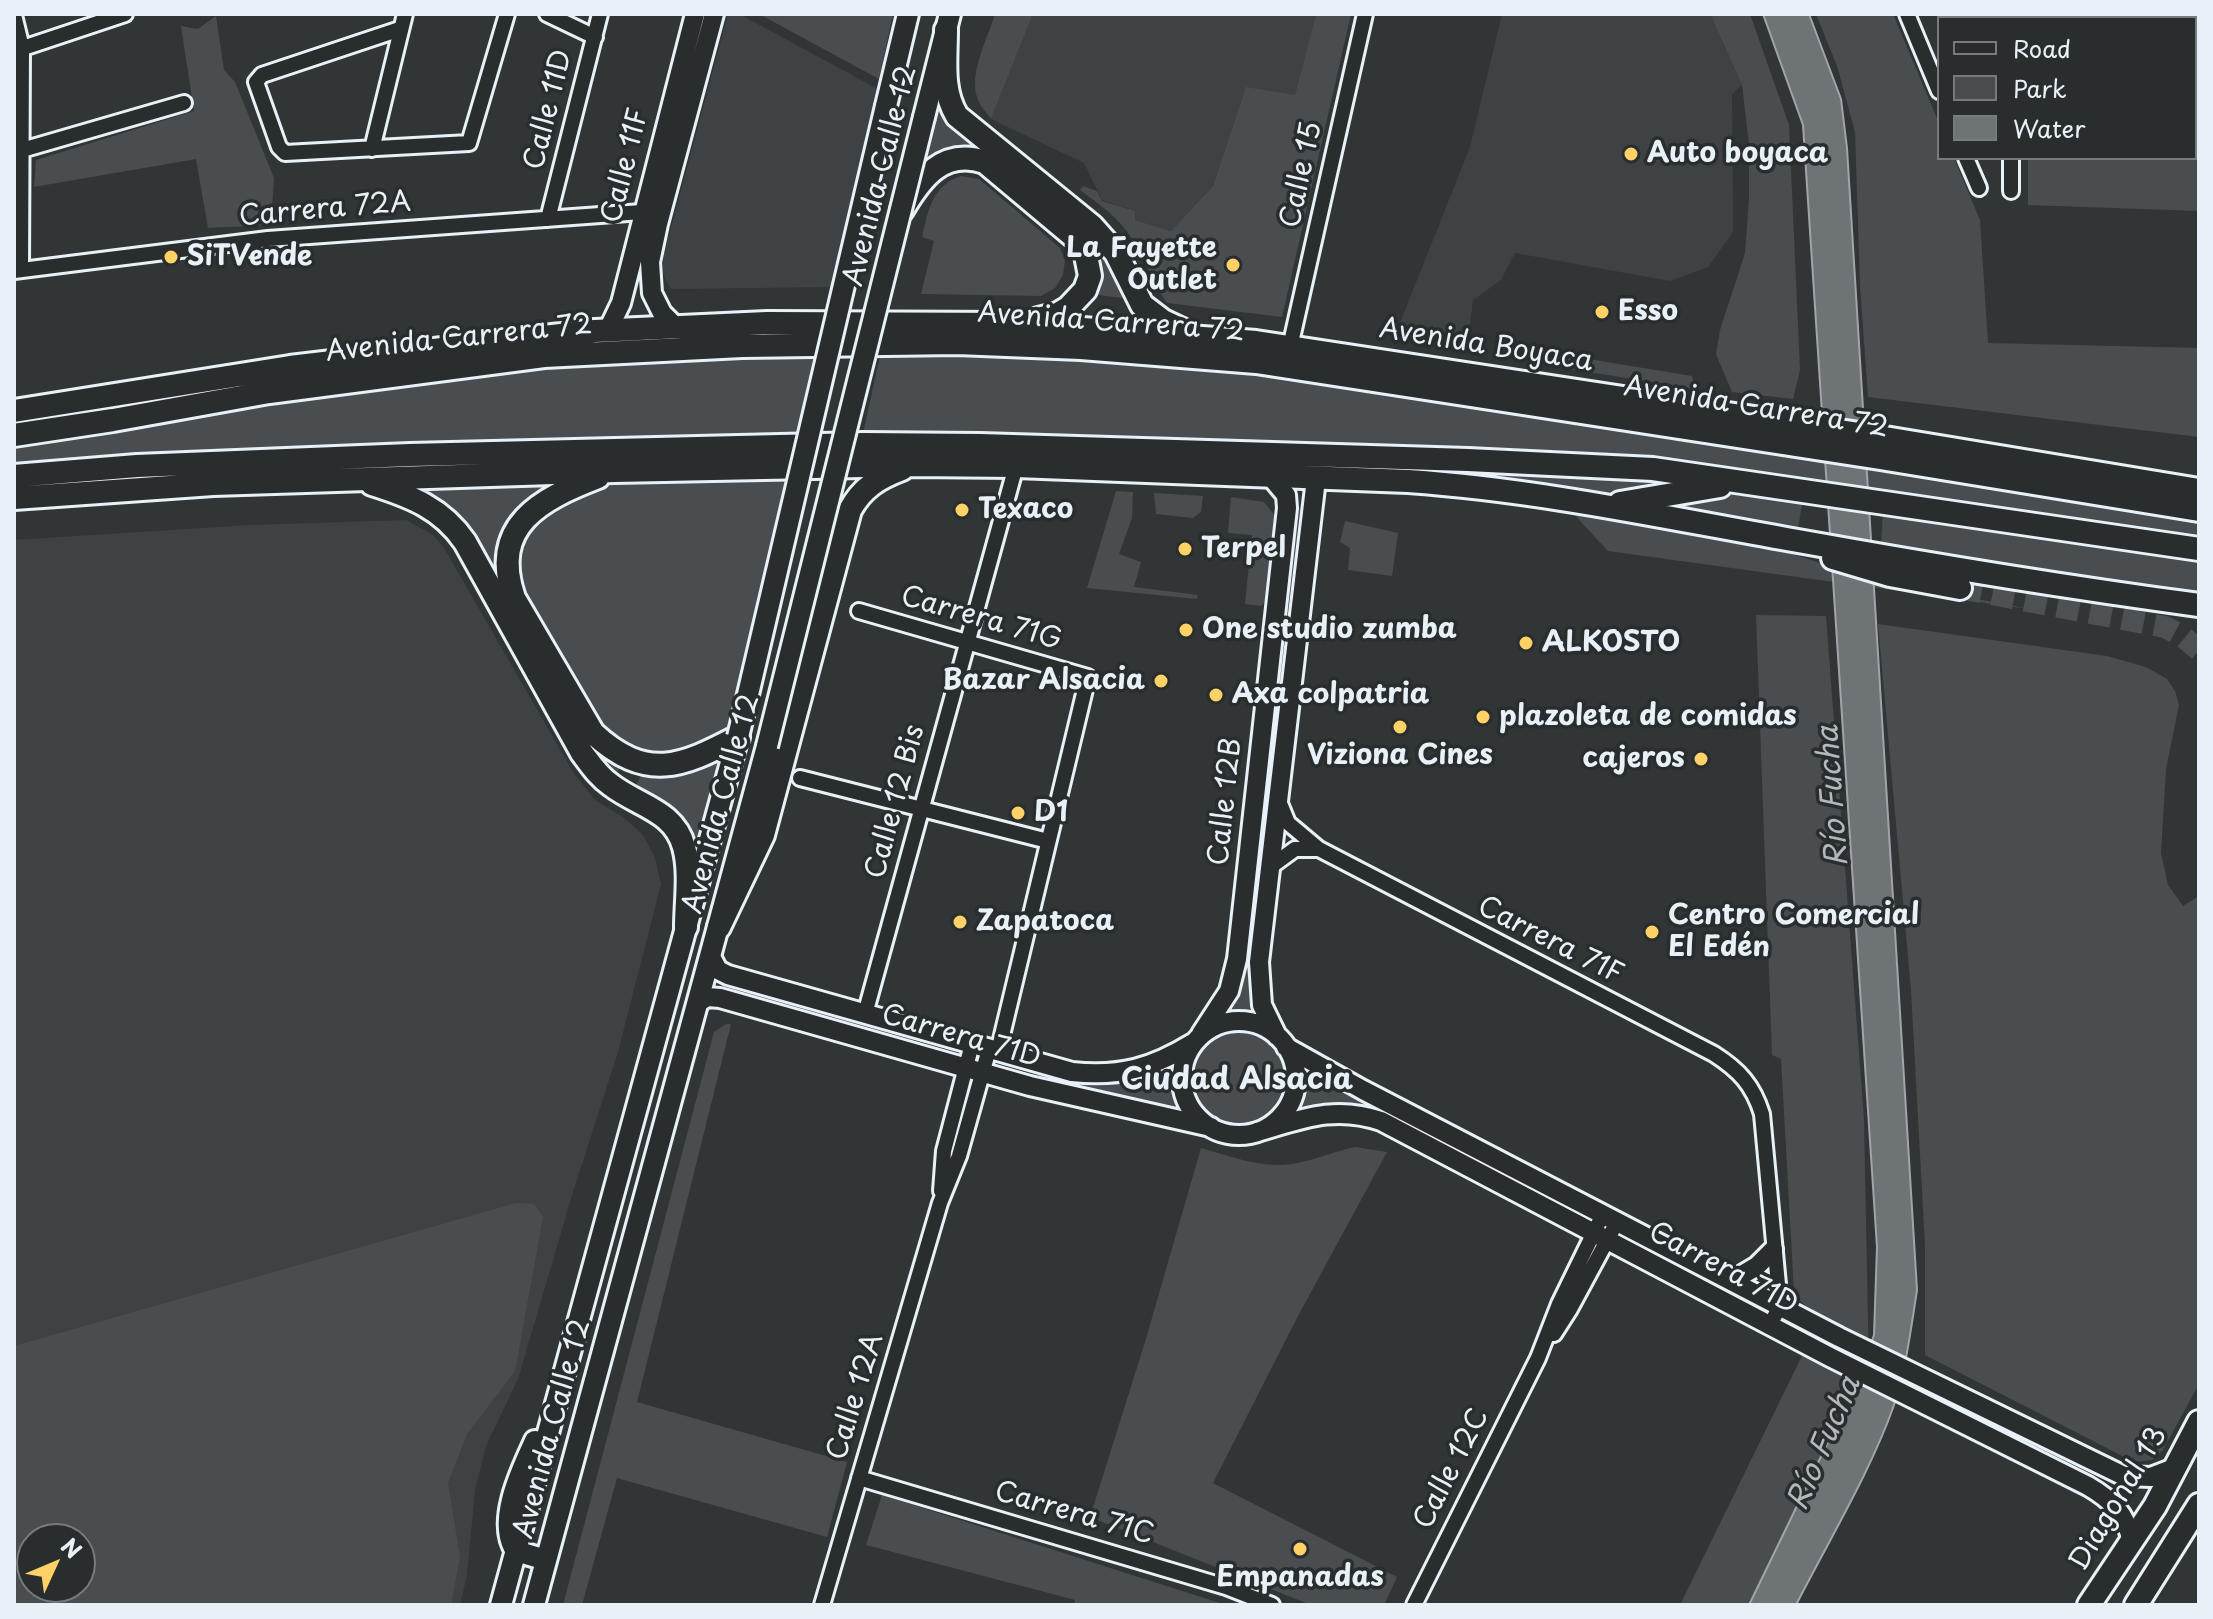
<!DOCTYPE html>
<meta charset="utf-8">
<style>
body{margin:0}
#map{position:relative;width:2213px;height:1619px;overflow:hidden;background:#323536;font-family:"Playpen Sans",sans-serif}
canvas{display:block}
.frame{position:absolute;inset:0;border:16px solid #e8f1f8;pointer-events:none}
.legend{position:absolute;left:1937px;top:16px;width:260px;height:144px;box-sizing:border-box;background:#2a2d2e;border:2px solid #767b7f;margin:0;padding:10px 14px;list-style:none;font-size:24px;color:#e8f1f8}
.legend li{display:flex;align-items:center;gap:16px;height:40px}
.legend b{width:40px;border:2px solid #767b7f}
.north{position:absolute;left:16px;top:1523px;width:80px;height:80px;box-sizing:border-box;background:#2a2d2e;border:2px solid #767b7f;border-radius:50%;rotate:46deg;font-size:22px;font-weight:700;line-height:32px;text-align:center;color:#e8f1f8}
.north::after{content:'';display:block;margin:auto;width:28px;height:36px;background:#ffd166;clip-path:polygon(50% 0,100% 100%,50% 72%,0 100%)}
</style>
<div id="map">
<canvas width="2213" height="1619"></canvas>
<div class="frame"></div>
<ul class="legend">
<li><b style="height:10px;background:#2a2d2e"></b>Road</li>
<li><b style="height:22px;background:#494d4f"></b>Park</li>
<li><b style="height:22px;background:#6e7376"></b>Water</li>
</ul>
<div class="north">N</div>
</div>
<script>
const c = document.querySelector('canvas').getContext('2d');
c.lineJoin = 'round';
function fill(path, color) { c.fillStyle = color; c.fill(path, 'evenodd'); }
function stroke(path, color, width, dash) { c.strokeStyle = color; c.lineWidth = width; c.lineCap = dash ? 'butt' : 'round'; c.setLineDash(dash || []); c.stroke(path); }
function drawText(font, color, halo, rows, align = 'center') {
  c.font = font + ' "Playpen Sans",sans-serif'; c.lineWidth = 7; c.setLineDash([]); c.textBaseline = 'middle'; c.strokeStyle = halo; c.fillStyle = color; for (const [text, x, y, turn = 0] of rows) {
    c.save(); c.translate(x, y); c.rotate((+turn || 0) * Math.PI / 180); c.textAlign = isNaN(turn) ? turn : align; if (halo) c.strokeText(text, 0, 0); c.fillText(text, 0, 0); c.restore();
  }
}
fill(new Path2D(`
 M728 14H739L878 89 833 287 671 289 665 278 662 270 664 254Z
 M1033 14H1316L1295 96 1246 88 1213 186 1171 231 1135 220V211L1102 200 1084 163 991 119Z
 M1502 14H1710L1742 85 1732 94 1733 232 1708 267 1670 281 1515 253 1501 280 1473 300 1468 341 1448 345 1396 333 1470 147Z
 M406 520 433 535 444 548 573 772 595 800 623 817 643 835 655 858 661 884 618 1052 573 1192 518 1379 486 1446 475 1490 467 1575 460 1605H14V540L250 525ZM32 1539H80V1587H32Z`), '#3f4244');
fill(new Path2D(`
 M759 14H893L879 79Z
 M995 14H1033L991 119C986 112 979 105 977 97 969 72 988 38 995 14Z
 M1316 14H1351L1282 317 1167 303C1149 277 1141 245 1119 222 1108 210 1093 200 1080 190L1083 186 1097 191 1102 201 1135 211V220L1171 231 1213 186 1246 87 1295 95Z
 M1710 14H1750L1789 125 1800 370 1793 399 1732 392 1716 354 1720 330 1745 253 1749 199V144L1742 85Z
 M1816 14H1893L1939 123V158H1954L1980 220 1988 343 2199 348V437L1868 397 1860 285 1855 132 1837 66Z
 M2028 14H2199V211L2028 205V158H2195V18H2028Z
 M216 16 224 70 235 82 274 178 271 225 208 228 196 159 34 187 36 160 194 111 181 26 198 29Z
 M939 99 1102 247 1129 299 1091 294 1095 270 987 157 924 167Z
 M961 176 979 179 1060 248 1065 261 1063 275 1055 288 1041 296 921 294 934 241 922 237C928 211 932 185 961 176Z
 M1546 352 1692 376 1696 389 1544 365Z
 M818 354 800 437 14 470V442C200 412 387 380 575 365 656 358 737 357 818 354Z
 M880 356 1056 358 1213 371 1339 385 1957 478 2199 517V539L1790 478 1335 446 1164 439 863 433Z
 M1347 466 1582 473 1693 484 1609 498 1347 471Z
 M791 476 729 736 664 760 612 743 519 596 513 569 525 526 606 479Z
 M577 480 543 495 502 570 624 762 612 780 596 764 472 545 404 488Z
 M1739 489 1803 499 1797 534 1638 506Z
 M1116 491 1133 492 1132 518 1119 554 1141 562 1134 587 1198 595 1197 599 1087 588Z
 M1154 493 1203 496 1201 512 1193 518 1156 514Z
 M1231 497 1264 502 1277 518 1270 598 1261 606 1245 604 1252 535 1228 533Z
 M1295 508H1300L1253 949 1259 1012 1228 1009 1242 978 1247 948Z
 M1569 509 1760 544 1871 579 2030 609 1608 551Z
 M1883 509 2199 554V594L1881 547Z
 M1345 521 1398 533 1392 576 1348 570 1350 548 1340 542Z
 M1756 615 1826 616 1864 1119 1869 1372 1751 1605H1680L1822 1315 1803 1304 1794 1292 1781 1059 1772 1055Z
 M1878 624 2107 656 2146 667 2167 679 2175 691 2179 705 2166 769 2161 853 2168 885 2183 906 2199 896V1384L2163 1450 2152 1460 2134 1462 1925 1355V1246L1911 990Z
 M726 750 691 876 689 845 632 793 644 769Z
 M731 985 915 1036 913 1044 729 992Z
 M726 1024H731L637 1402 847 1462 827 1537 617 1478 582 1605H563L714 1032Z
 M1188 1078a50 50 0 1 1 100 0a50 50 0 1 1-100 0Z
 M1305 1067 1368 1102 1365 1109 1337 1105 1293 1110 1302 1089Z
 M1170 1068 1171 1088 1181 1114 1038 1078 1039 1072C1092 1084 1117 1092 1170 1068Z
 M1355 1147 1387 1152 1298 1316 1213 1483 1397 1577 1384 1605H1311L1090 1517 1145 1342 1201 1148C1226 1155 1255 1166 1281 1165 1307 1164 1330 1152 1355 1147Z
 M516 1203 534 1204 543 1217 515 1371 467 1434 448 1483 460 1557 451 1605H14V1346ZM32 1539H80V1587H32Z
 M882 1495 1226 1605H1074L1075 1600 866 1545Z`), '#494d4f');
const water = new Path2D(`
 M1763 14H1809L1841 99 1847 148 1917 1290C1911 1329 1906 1368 1894 1405 1871 1471 1828 1542 1796 1605H1749L1858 1380 1874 1335 1877 1247 1803 125Z`);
fill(water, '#6e7376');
stroke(water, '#9fa5aa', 2);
stroke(new Path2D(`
 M1960 588 2165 627 2182 636 2199 650`), '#4d5153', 22, [22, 11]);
const minor = new Path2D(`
 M547 14 595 37
 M1907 14 1939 91
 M2010 14V18
 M14 15 22 48 21 270
 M400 29 262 75 256 82 279 147 285 153 469 143 507 14
 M14 51 125 14
 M372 149 405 14
 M22 150 184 103
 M1966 158 1979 188
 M2011 158V191
 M548 219 600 14
 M14 271 268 239 642 212
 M1290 347 1365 14
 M859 611 1088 677 998 1052
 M800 778 1048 841
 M1279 801 1288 823 1319 849 1714 1054C1739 1070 1753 1085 1762 1114L1780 1306 1770 1325
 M1269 868 1295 849H1319
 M865 1014 1016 466
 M941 1191 944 1151 972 1044
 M1554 1334 1570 1309 1617 1222
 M859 1478 1226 1587 1272 1605
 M822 1605 940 1203 959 1156 989 1049
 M1414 1605 1538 1358 1559 1304 1603 1214`);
const tertiary = new Path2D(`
 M675 326 662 313 652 293 650 262 658 224 714 14
 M608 330 621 303 695 14
 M710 955 718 970 728 975 1072 1072C1121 1077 1152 1068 1193 1043
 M699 1002 707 997 720 998 1030 1086 1211 1127
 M1182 1078a57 57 0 1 1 114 0a57 57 0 1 1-114 0Z
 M1201 1034 1229 991 1237 959 1287 508 1286 495 1271 477
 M1277 1036 1262 1005 1259 962 1316 479
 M1286 1047 1363 1090 1839 1337 2124 1476 2151 1477 2177 1467
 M1257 1132C1302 1119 1335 1105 1381 1121L1830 1357 2088 1486C2112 1500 2126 1514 2132 1542
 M1732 1281 1757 1266 1773 1250`);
const secondary = new Path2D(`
 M886 106 908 14
 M924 117 950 14
 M535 1441C522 1469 496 1522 516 1551L546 1560
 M501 1605 738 737
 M534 1605 767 746`);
const primary = new Path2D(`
 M2089 1605 2155 1506 2199 1422
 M2136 1605 2199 1505`);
const trunk = new Path2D(`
 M946 30C946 60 941 90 957 116L1092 226 1116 253 1142 305 1163 321 1182 330
 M902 210C921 178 943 148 985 162L1084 245 1090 276 1085 290 1068 308 1058 314 1038 319
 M14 411 290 367 595 331 767 323 1016 324 1256 342 1879 437 2199 490
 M14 435 113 420 269 392 544 356 742 346 957 343 1081 348 1256 362 1880 458 2199 510
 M14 476 137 466 410 455 862 444 980 445 1468 460 1653 469 2199 549
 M598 477C541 499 489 525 514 598L593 733C646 782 681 767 738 737
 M372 484C410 496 442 508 465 542L582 753C591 765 599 777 611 785 638 806 674 810 684 847 691 872 686 902 686 927
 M14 498 213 484 614 471 912 465 1016 466 1408 481C1539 490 1668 518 1798 541 1931 565 2065 587 2199 605
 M1620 503 1720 486
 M1833 558 1890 575 1960 588
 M719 927 763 835 850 510C862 488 878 478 902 469`);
stroke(minor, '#e8f1f8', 20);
stroke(tertiary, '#e8f1f8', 24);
stroke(secondary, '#e8f1f8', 26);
stroke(primary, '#e8f1f8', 28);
stroke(trunk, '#e8f1f8', 28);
stroke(minor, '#2a2d2e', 14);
stroke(tertiary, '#2a2d2e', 18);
stroke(secondary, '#2a2d2e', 20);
stroke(primary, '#2a2d2e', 22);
stroke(trunk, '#2a2d2e', 22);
const secondaryBridge = new Path2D(`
 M738 737 886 106
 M767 746 924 117`);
stroke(secondaryBridge, '#e8f1f8', 26, []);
stroke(secondaryBridge, '#2a2d2e', 20);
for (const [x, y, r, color] of [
 [1631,154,8,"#ffd166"],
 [171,257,8,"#ffd166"],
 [1233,265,8,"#ffd166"],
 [1602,312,8,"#ffd166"],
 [962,510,8,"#ffd166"],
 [1185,549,8,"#ffd166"],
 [1186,630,8,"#ffd166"],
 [1526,643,8,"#ffd166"],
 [1161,681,8,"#ffd166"],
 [1216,695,8,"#ffd166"],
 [1483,717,8,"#ffd166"],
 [1400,727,8,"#ffd166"],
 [1701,759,8,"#ffd166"],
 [1018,813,8,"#ffd166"],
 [960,922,8,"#ffd166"],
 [1652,932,8,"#ffd166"],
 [1300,1549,8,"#ffd166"]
]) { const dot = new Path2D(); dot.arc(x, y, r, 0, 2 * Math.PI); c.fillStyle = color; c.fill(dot); stroke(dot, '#2a2d2e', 3); }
drawText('28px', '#e8f1f8', '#2a2d2e', [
 ["Calle 11D",549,110,-76],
 ["Calle 11F",626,166,-76],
 ["Calle 15",1302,175,-78],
 ["Avenida Calle 12",881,176,-76],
 ["Carrera 72A",325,210,-5],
 ["Avenida Carrera 72",1111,323,4],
 ["Avenida Carrera 72",459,339,-6],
 ["Avenida Boyaca",1486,346,9],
 ["Avenida Carrera 72",1756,408,9],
 ["Carrera 71G",981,619,16],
 ["Calle 12 Bis",896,802,-75],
 ["Calle 12B",1226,802,-84],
 ["Avenida Calle 12",722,804,-75],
 ["Carrera 71F",1550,941,27],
 ["Carrera 71D",961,1037,16],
 ["Carrera 71D",1723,1269,28],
 ["Calle 12A",856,1397,-73],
 ["Avenida Calle 12",553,1429,-75],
 ["Calle 12C",1452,1469,-63],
 ["Diagonal 13",2119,1499,-59],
 ["Carrera 71C",1074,1514,16]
]);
drawText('bold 28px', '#e8f1f8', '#2a2d2e', [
 ["Auto boyaca",1647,154],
 ["La Fayette",1217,249,"right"],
 ["Outlet",1217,281,"right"],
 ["SiTVende",187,257],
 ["Esso",1618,312],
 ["Texaco",978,510],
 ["Terpel",1201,549],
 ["One studio zumba",1202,630],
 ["ALKOSTO",1542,643],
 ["Bazar Alsacia",1145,681,"right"],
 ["Axa colpatria",1232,695],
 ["plazoleta de comidas",1499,717],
 ["Viziona Cines",1400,756,"center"],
 ["cajeros",1685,759,"right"],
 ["D1",1034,813],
 ["Centro Comercial",1668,916],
 ["El Edén",1668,948],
 ["Zapatoca",976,922],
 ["Empanadas",1300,1578,"center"]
], 'left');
drawText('italic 30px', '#b1b8be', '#2a2d2e', [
 ["Río Fucha",1834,796,-94],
 ["Río Fucha",1825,1444,-67]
]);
drawText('bold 30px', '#e8f1f8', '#2a2d2e', [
 ["Ciudad Alsacia",1237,1081]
]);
</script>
